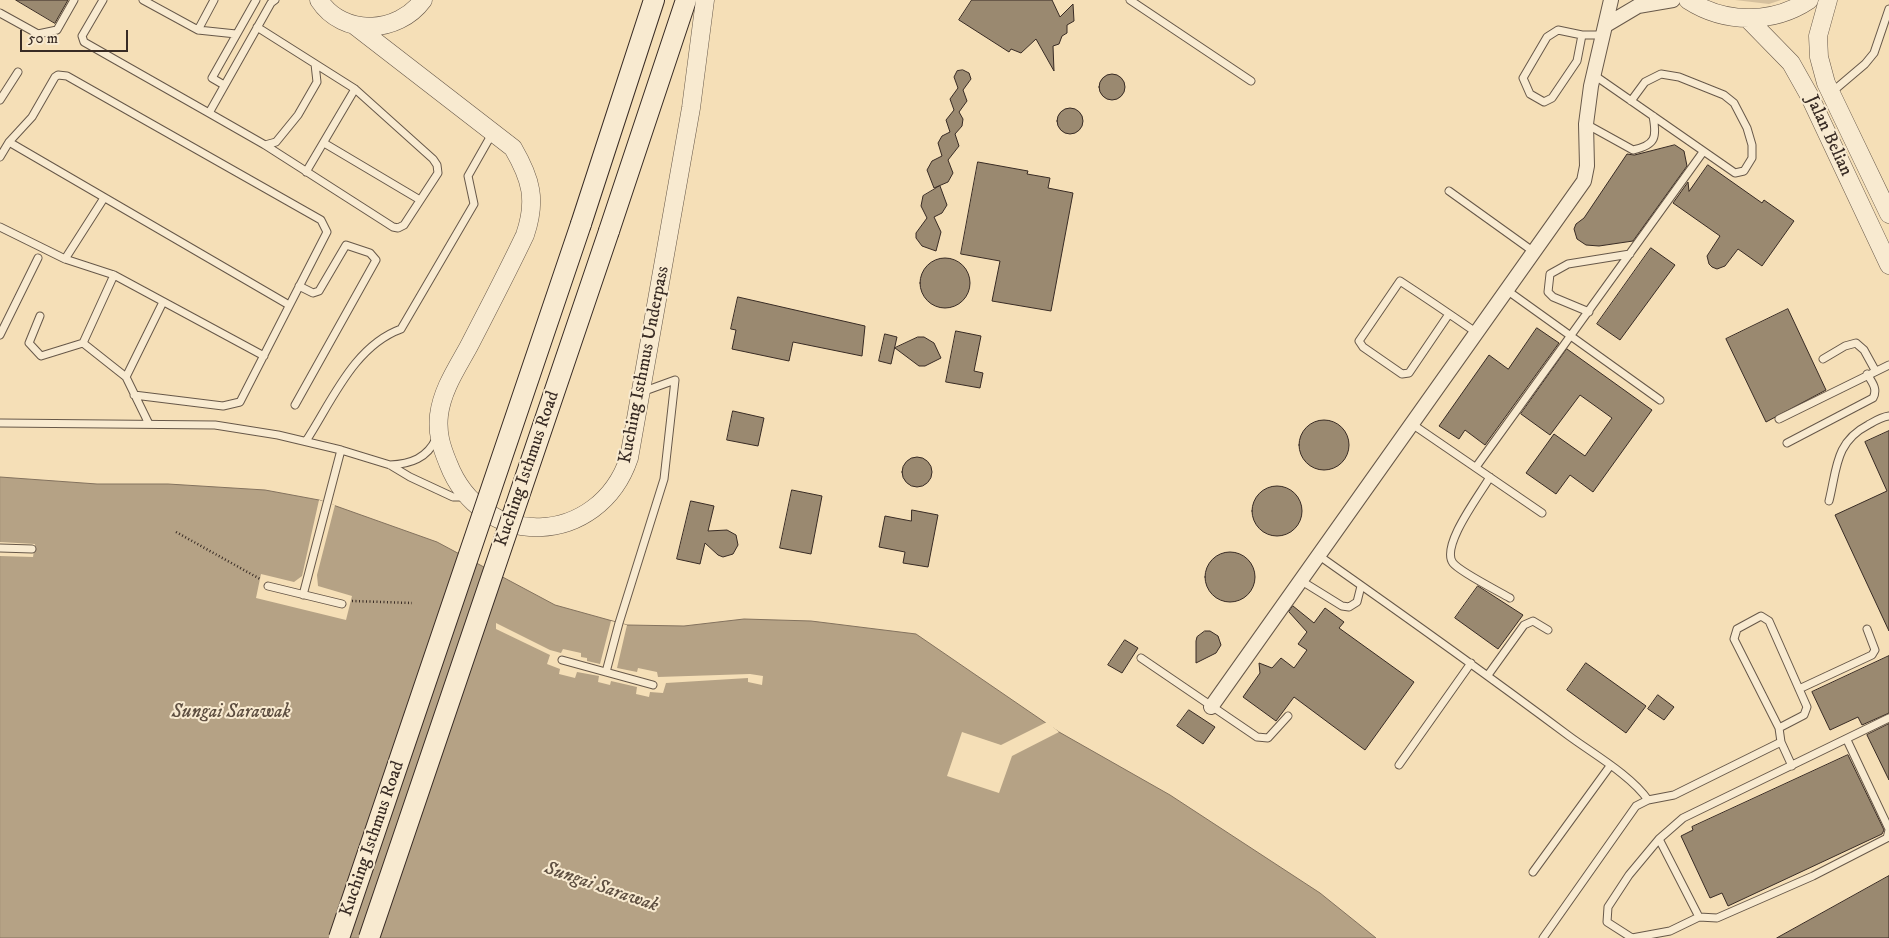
<!DOCTYPE html>
<style>
body{margin:0}
#map{position:relative;width:1889px;height:938px;overflow:hidden;background:#f5dfb7;font-family:"IM FELL DW Pica",serif}
canvas{display:block}
.scale{position:absolute;left:20px;top:30px;width:108px;height:22px;box-sizing:border-box;border:2px solid #382b24;border-top:0;padding-left:6px;font-size:15px;line-height:18px;white-space:nowrap;color:#382b24;-webkit-text-stroke:4px #f8ead0;paint-order:stroke}
</style>
<div id="map">
<canvas width="1889" height="938"></canvas>
<div class="scale">50 m</div>
</div>
<script>
const c = document.querySelector('canvas').getContext('2d');
c.lineJoin = 'round';
function fill(path, color) { c.fillStyle = color; c.fill(path, 'evenodd'); }
function stroke(path, color, width, dash) { c.strokeStyle = color; c.lineWidth = width; c.lineCap = dash ? 'butt' : 'round'; c.setLineDash(dash || []); c.stroke(path); }
function drawText(font, color, halo, rows, align = 'center') {
  c.font = font + ' "IM FELL DW Pica",serif'; c.lineWidth = 4; c.setLineDash([]); c.textBaseline = 'middle'; c.strokeStyle = halo; c.fillStyle = color; for (const [text, x, y, turn = 0] of rows) {
    c.save(); c.translate(x, y); c.rotate((+turn || 0) * Math.PI / 180); c.textAlign = isNaN(turn) ? turn : align; if (halo) c.strokeText(text, 0, 0); c.fillText(text, 0, 0); c.restore();
  }
}
fill(new Path2D(`
 M1735 0H1781L1769 4Z`), '#d5c09e');
const water = new Path2D(`
 M0 477 97 484H168L265 490 319 500 437 542 555 605 627 625 684 626 744 619 811 621 916 634 1059 732 1170 795 1320 893 1376 938H0Z`);
fill(water, '#b5a285');
stroke(water, '#83725e', 1);
fill(new Path2D(`
 M319 500 335 505 317 575 318 586 352 596 346 620 256 598 261 574 294 582 302 576Z
 M0 542 35 544 33 557 0 556Z
 M611 621 627 625 617 668 637 672 638 668 657 672 658 677 750 674 763 676 762 685 748 682V678L666 683 663 693 650 692 649 697 636 694 637 687 611 681 610 685 598 682 599 676 577 672 575 678 559 674 560 669 547 664 550 655 496 629V623L550 650 561 653 563 649 581 653V657L587 658V661L600 664Z
 M1047 722 1059 732 1012 756 999 793 947 776 962 732 1001 745Z`), '#f5dfb7');
const building = new Path2D(`
 M16 0H68L55 23Z
 M972 0H1052L1060 17 1073 4 1074 21 1067 25V33L1062 36 1059 44 1053 46 1054 71 1036 39 1021 53 1011 49 1009 52 959 20Z
 M963 70 969 73 971 79 963 90 967 101 959 112 963 119 962 126 955 134 959 146 948 160 953 173 948 182 934 188 927 170 932 161 942 156 938 143 942 136 950 132 946 120 954 110 950 99 958 88 954 77 957 71Z
 M1099 87a13 13 0 1 1 26 0a13 13 0 1 1-26 0Z
 M1057 121a13 13 0 1 1 26 0a13 13 0 1 1-26 0Z
 M1675 145 1684 151 1687 166 1633 241 1599 246 1586 245 1577 239 1574 229 1576 224 1584 218 1627 154 1634 155Z
 M978 162 1028 171 1027 174 1050 178 1048 188 1073 193 1051 311 992 301 1000 261 961 254Z
 M1708 165 1762 203 1764 200 1794 221 1762 266 1738 249 1725 266 1717 269 1712 267 1709 264 1707 256 1720 236 1673 203 1688 182 1689 191Z
 M940 186 947 205 942 213 934 217 941 232 936 251 922 246 916 238V233L927 218 921 206 923 196Z
 M1651 248 1675 265 1620 340 1597 324Z
 M920 283a25 25 0 1 1 50 0a25 25 0 1 1-50 0Z
 M738 297 865 326 862 356 793 342 789 361 732 349 736 330 731 329Z
 M1788 309 1826 390 1766 422 1726 339Z
 M1537 328 1559 343 1485 445 1465 430 1459 439 1439 426 1489 355 1508 369Z
 M956 331 981 336 974 371 983 373 980 388 946 382Z
 M885 334 897 337 891 364 879 361Z
 M918 337H924L934 343 941 358 925 366H919L895 348Z
 M1567 349 1652 410 1593 492 1570 475 1556 494 1526 473 1554 434 1585 456 1612 418 1580 395 1550 435 1521 414Z
 M733 411 764 418 758 446 727 440Z
 M1299 445a25 25 0 1 1 50 0a25 25 0 1 1-50 0Z
 M1889 431V631L1835 515 1887 491 1865 442Z
 M902 472a15 15 0 1 1 30 0a15 15 0 1 1-30 0Z
 M1252 511a25 25 0 1 1 50 0a25 25 0 1 1-50 0Z
 M792 490 822 496 811 554 780 548Z
 M691 501 714 506 708 531 727 530 736 535 738 545 733 554 723 557 718 555 705 543 700 564 677 559Z
 M912 510 938 515 928 567 903 563 905 552 879 547 885 516 911 521Z
 M1205 577a25 25 0 1 1 50 0a25 25 0 1 1-50 0Z
 M1478 586 1523 615 1498 649 1455 618Z
 M1293 606 1314 623 1325 608 1344 622 1339 628 1414 682 1365 750 1294 697 1276 721 1243 697 1260 673 1259 663 1272 668 1281 658 1294 668 1307 650 1298 644 1307 632 1289 612Z
 M1205 631H1210L1218 636 1221 645 1216 653 1196 663V641L1197 637Z
 M1125 640 1138 648 1122 673 1108 665Z
 M1889 656V713L1862 725 1858 717 1830 730 1812 692Z
 M1586 663 1646 706 1626 733 1567 690Z
 M1658 695 1674 707 1664 720 1648 709Z
 M1189 710 1215 727 1203 744 1177 726Z
 M1889 724V780L1867 735Z
 M1848 755 1884 830 1882 834 1728 906 1722 893 1710 898 1681 836 1693 830 1692 827Z
 M1889 876V938H1777Z`);
fill(building, '#9a8970');
stroke(building, '#382b24', 1);
const service = new Path2D(`
 M103 0 82 36 84 42 209 113 271 3 275 0
 M143 0 198 30 236 34
 M1130 0 1251 81
 M0 13 38 34 57 30 74 0
 M198 30 214 0
 M1582 35 1577 61 1552 98 1544 102 1530 94 1523 78 1547 37 1558 30 1582 35H1604
 M1594 75 1735 173 1744 171 1752 158V145L1747 128 1734 103 1724 95 1679 77 1661 74 1645 82 1631 101
 M224 85 212 78 256 0
 M1832 92 1865 64 1874 53 1889 9
 M0 100 18 72
 M209 113 265 145 393 227 398 228 404 225 438 173 437 165 433 159 355 89 257 27
 M1586 124 1633 150C1656 145 1657 137 1653 116
 M9 142 289 305
 M324 143 420 200
 M265 145 276 142 298 115 317 82 315 64
 M0 157 9 142 32 117 55 77 58 75 67 76 321 220 327 232 240 402 223 406 134 395
 M306 172 355 89
 M1449 191 1534 252
 M104 198 65 259 114 275 264 356
 M0 227 65 259
 M1508 291 1660 400
 M1589 312 1553 297 1548 292 1550 274 1568 264 1630 254
 M1449 314 1409 373 1402 374 1363 347 1359 341 1400 281C1426 298 1451 315 1477 333
 M40 316 29 343 41 356 83 343 114 275
 M0 335 38 258
 M83 343 126 377
 M1823 359 1845 346 1856 343 1864 350 1875 370
 M295 405 376 260 370 253 346 245 319 291 313 293 299 286
 M1779 419 1889 365
 M0 423 215 425 278 435 341 450 390 465 410 477 453 497H467
 M149 424 126 377 163 302
 M1412 424 1542 513
 M306 441C332 401 354 346 401 329L474 204 468 176 493 132
 M1787 443 1873 398C1878 389 1872 382 1867 374
 M390 465C411 464 427 458 436 439
 M1476 467 1703 152
 M1490 477C1481 493 1440 546 1453 563 1460 572 1498 591 1510 598
 M1829 501C1837 469 1835 442 1868 425 1875 421 1881 417 1889 416
 M0 548 32 549
 M1318 555C1402 614 1486 674 1569 736 1592 753 1632 776 1648 800
 M1300 580 1342 606 1349 607 1357 602 1361 586
 M268 586 342 604
 M303 595 341 450
 M1141 658 1257 737 1268 738 1288 716
 M562 660 653 685
 M606 672 619 623 664 479 675 380 642 392
 M1488 675 1524 625 1533 621 1548 630
 M1799 689 1872 655 1875 650 1867 629
 M1779 728 1804 715 1807 707 1769 621 1761 616 1737 629 1734 639 1779 728 1781 742 1792 766
 M1847 740 1889 829
 M1399 765 1471 663
 M1659 839 1699 917 1670 931 1632 938 1607 922 1608 907 1629 875 1659 839 1683 818 1889 718
 M1533 872 1610 766
 M1699 917 1717 918 1813 876 1887 838 1889 830
 M1543 938 1636 806 1648 800 1674 795 1781 742`);
const minor = new Path2D(`
 M1606 25 1638 6 1673 0
 M1211 707 1584 181 1587 166 1586 124 1591 86 1611 0`);
const tertiary = new Path2D(`
 M319 0C343 37 398 34 423 0
 M1688 0C1725 24 1773 24 1809 0
 M1828 0 1818 36 1819 57 1826 83 1889 214
 M1748 19 1791 63 1809 95 1889 265
 M354 25 513 148C531 179 537 200 525 235 507 273 488 309 469 346 457 368 442 390 439 415 437 433 441 446 448 463 482 552 599 547 629 458L691 108 705 0`);
const secondary = new Path2D(`
 M581 224 654 0
 M609 231 686 0`);
stroke(service, '#675849', 9);
stroke(minor, '#675849', 16);
stroke(tertiary, '#675849', 19);
stroke(secondary, '#382b24', 22);
stroke(new Path2D(`
 M176 532 260 579
 M352 601 412 603`), '#382b24', 2.5, [1, 2.5]);
stroke(service, '#f8ead0', 7);
stroke(minor, '#f8ead0', 14);
stroke(tertiary, '#f8ead0', 18);
stroke(secondary, '#f8ead0', 20);
const secondaryBridge = new Path2D(`
 M339 938 581 224
 M369 938 609 231`);
stroke(secondaryBridge, '#382b24', 22, []);
stroke(secondaryBridge, '#f8ead0', 20);
drawText('18px', '#382b24', '#f8ead0', [
 ["Jalan Belian",1828,136,65],
 ["Kuching Isthmus Underpass",645,365,-79],
 ["Kuching Isthmus Road",528,469,-71],
 ["Kuching Isthmus Road",373,839,-71]
]);
drawText('italic 19px', '#5e4f41', '#f8ead0', [
 ["Sungai Sarawak",231,713],
 ["Sungai Sarawak",601,888,19]
]);
</script>
